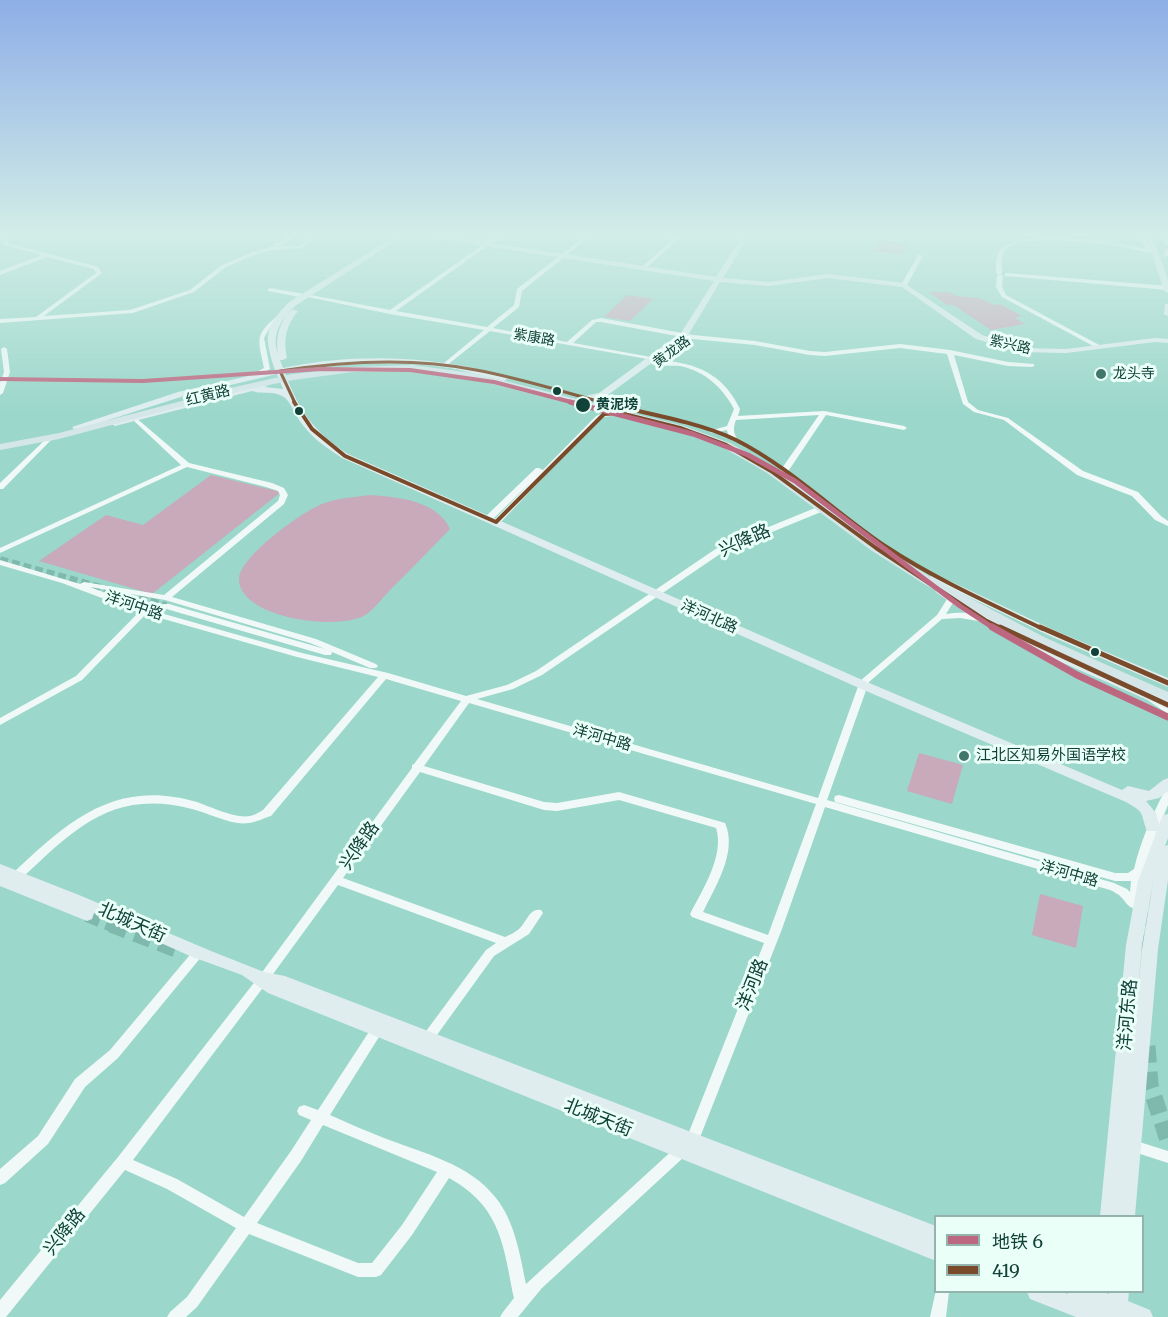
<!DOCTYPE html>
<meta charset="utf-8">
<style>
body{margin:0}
#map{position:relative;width:1168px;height:1317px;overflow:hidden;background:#9bd7ca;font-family:Merriweather,"Noto Sans SC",serif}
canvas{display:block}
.legend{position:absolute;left:934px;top:1215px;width:210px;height:78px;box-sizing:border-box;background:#ebfff9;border:2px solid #94b3ac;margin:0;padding:8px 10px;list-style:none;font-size:18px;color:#114238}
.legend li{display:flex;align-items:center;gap:12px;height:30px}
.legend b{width:30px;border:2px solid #94b3ac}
</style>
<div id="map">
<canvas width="1168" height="1317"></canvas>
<ul class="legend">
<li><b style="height:8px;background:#bd6881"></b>地铁 6</li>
<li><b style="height:8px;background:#7a4b2a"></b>419</li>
</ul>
</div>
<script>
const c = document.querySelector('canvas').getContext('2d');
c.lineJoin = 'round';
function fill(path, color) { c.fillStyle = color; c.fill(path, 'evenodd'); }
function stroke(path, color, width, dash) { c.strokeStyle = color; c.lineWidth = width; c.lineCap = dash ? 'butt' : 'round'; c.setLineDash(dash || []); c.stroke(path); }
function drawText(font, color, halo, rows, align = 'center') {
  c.font = font + ' Merriweather,"Noto Sans SC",serif'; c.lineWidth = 6; c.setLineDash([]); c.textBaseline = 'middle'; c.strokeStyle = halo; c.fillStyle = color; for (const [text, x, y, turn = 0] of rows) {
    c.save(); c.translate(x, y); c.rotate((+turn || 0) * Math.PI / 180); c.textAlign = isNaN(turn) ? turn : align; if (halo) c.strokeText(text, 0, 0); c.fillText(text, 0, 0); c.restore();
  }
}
fill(new Path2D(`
 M880 240 908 244 902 255 873 251Z
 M928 292H949L956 296 980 298 994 305 1000 304 1022 316 1015 318 1025 324 991 330 953 305H947Z
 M627 295 653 299 630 321 604 317Z
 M211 475 281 492 152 594 39 561 106 515 143 525Z
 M371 495C398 497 438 501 450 529 431 549 412 568 392 588 384 596 376 607 367 614 342 632 239 619 239 579 240 556 302 512 322 504 338 498 354 497 371 495Z
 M919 753 963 765 952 804 907 791Z
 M1040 894 1083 906 1076 948 1032 935Z`), '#c8aaba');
stroke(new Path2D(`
 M0 560 166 606`), '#7fb9ad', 8, [8, 4]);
stroke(new Path2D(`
 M87 915 115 926
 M1145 926 1154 883`), '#7fb9ad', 14, [14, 7]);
stroke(new Path2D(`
 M111 924 184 952
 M1143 951 1145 924
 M1147 1046 1150 1085 1168 1140`), '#7fb9ad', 17, [17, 9]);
fill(new Path2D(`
 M12 232H18L7 239 8 243 98 267 102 273 44 316 130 310 190 290 222 265 253 252 275 246 274 244 286 239 279 232H284L293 239 277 246H299L307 239 302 232H307L313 239 302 248 272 250 257 254 226 267 194 292 133 313 0 323V319L36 317 96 273 94 269 47 257 0 275V271L42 255 4 245 1 239Z
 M501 232H507L396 311 487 327 514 305 517 289 590 232H595L522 291 519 307 493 328 567 342 592 320 601 318 693 335 755 341 810 351 825 352 900 344 950 350 1008 362 1034 364V366L1032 367 1008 366 954 355 968 402 978 410 1008 418 1083 471 1138 492 1161 516 1168 521V526L1155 520 1132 496 1077 475 1004 420 974 412 963 404 947 354 900 348 825 356 810 355 755 345 693 339 601 322H596L573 343 651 357 654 359 653 360 490 331 446 366 444 365V363L484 330 390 314 308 297 311 295 390 310Z
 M629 232H641L676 236 681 232H687L644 270 641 268 642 267 673 239 631 234Z
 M1139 232H1144L1149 245 1154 249 1155 253C1145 253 1134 249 1123 247 1102 243 1019 233 1005 250 1000 256 1002 266 1002 273L999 275 996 273C996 264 995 253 1003 247 1028 228 1118 241 1147 249L1144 246Z
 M1160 232H1166L1168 238V246L1165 244Z
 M1168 249V256L1163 257 1165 251Z
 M918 255 923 256 907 285 902 286 901 285Z
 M1007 273 1168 286V290L1005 276V274Z
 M1000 274 1003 276 1002 287 1006 295 1101 346V348H1097L1002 297 996 287 997 276Z
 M270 288 304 294 307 296 304 298 268 291 267 290Z
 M276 317 281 318 269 329 264 338 270 369 252 379H248V377L264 368C259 341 253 336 276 317Z
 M4 347 7 349 10 372 3 393 0 395V383L4 372 1 349Z
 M668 361C703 365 725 378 740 409L738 416 824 411 904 426 907 428 904 430 826 415 787 473H781L780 471 819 415 736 420C733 428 733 433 738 440L737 441H733L728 435 727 430 712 433 709 431 727 426 734 409C723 388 705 371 680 366 671 365 660 367 653 364L656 362Z
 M608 411H619L622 413C619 416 607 416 600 418L499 524H496L492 522 531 482 491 521H485L484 519 485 517 536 468H539L543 470 596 416Z
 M135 417 189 463 272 483 284 488 288 495 284 504 172 597 316 639 376 664 378 666 376 668H370L332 652 331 655H325L163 608 162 606 163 604H169L325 649 310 643 165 600 90 587 150 610 302 653 388 673 466 696 507 685 536 671 717 548 820 506H826V510L723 552 542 675 513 689 477 699 818 798 860 681 937 615 949 596H955L956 598 946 614C960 612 977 612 988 619L984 622 960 618 942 619 869 682 827 800 1114 883 1127 889 1130 892 1131 881H1115L839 803 835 802 834 799 835 796 839 795 1115 873H1128L1134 869C1140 843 1151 818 1163 794L1164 791 1168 790V805L1156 834 1147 861 1140 905 1138 908C1128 910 1126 901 1119 895 1119 895 1111 890 1110 890L825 807 782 929 697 1145 542 1288 518 1317H500L503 1312 514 1298C503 1244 501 1207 449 1178L412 1235 381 1275 376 1277H358L249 1234 197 1307 186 1317H167L170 1312 187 1297 236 1228 167 1189 125 1170 6 1317H0V1300L118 1157 260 975 412 768V765L414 764 461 701 386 679 271 816C264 818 257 822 249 823 232 826 209 813 192 809 113 788 74 829 21 879L17 880 13 879 11 876 13 873C68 821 115 778 197 802 211 807 236 819 250 816 255 815 259 812 263 810L378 677 297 657 146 614 82 680 0 725V718L76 676 139 612 62 583 0 565V560L80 584 84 582 164 595 278 501 280 495 278 491 266 487 187 467 0 553V548L181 465 133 420 132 419ZM469 703 816 804 768 935 703 912C715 887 738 852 725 823L619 792 557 803 544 802 424 766ZM420 772 544 810 557 811 619 800 716 828C725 855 702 891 690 914L692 917 764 943 687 1137 526 1284C520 1255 515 1222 496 1198 470 1164 423 1153 384 1138 366 1131 348 1123 330 1115L384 1029 386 1025 384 1021 380 1020 376 1021 318 1110 304 1105 299 1107 297 1111 299 1115 311 1120 291 1151 244 1217 177 1179 133 1160 268 981 338 885 496 943 486 950 421 1038 419 1042 421 1046 425 1047 429 1046 494 956 529 934 543 913 541 910C529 908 527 922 519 929 515 932 510 935 505 937L343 878ZM323 1125 437 1172 402 1225 372 1263H358L257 1223 301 1161Z
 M49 437 51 438V440L3 489H0V483L47 438Z
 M1152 696 1168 706V714L1149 701 1147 699Z
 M198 948 202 950 204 953 202 956 118 1058 85 1087 48 1144 5 1183 0 1185V1169L38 1136 75 1079 110 1050 194 950Z
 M1133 1140 1168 1151V1163L1128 1150 1126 1146 1128 1142Z
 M936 1290V1292H949L946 1317H930Z`), '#f0f9f7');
fill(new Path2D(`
 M402 232H409L295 306C281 320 271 334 278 354 275 336 280 323 291 309L298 311C286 326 283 339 287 358L283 360H280L283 368C346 355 414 355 477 369 487 372 500 373 508 378L504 381C486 377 468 371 450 368 396 360 338 363 285 373 299 411 313 431 348 454L867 682 1122 790 1128 786 1149 791 1163 780 1168 778V791L1159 798 1146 801 1156 813 1159 824 1163 815 1168 814V838L1165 846 1168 845V880L1158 949 1135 1216H1100L1126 945 1138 881 1157 831H1147C1140 813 1146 813 1126 802L859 688 342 458C327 448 313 439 302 424 296 417 291 402 284 397 274 390 262 395 252 391L115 426 110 423 112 421 264 382 268 385 265 387 283 389 277 374 184 396 80 429H74L72 427 178 392 275 370C264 336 264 328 289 302ZM1154 877 1142 949 1135 1022 1142 945Z
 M745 232H751L723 278 769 282 828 274 904 283 982 335 1022 348 1066 349 1155 338 1168 339V343L1155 342 1066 353 1021 352 976 339 902 287 828 278 769 286 720 282 687 337 605 397 585 400V396L599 393 681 333 714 281 425 237 409 238 406 236 425 233 716 277Z
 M766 232H777L752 239 749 237Z
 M780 232H907L904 234H783Z
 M1145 232H1151L1168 280V293L1164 291Z
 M1165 304H1168V316L1164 314Z
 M611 394 615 397V402L618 405 617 407H611L606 403 607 397Z
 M935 574 1056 631 1168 678V687L1048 635 931 579 930 577 931 575Z
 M941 588 1027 638 1168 700V709L1018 643 963 611 937 593 935 591Z
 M0 864 79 895 211 951 264 972 285 976 936 1226V1261L268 993 242 975 190 956 94 913 92 919 87 921 0 886Z
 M1027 1292H1062L1068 1294 1067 1292H1102L1109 1294V1292H1129L1128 1301 1150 1310 1153 1317H1076L1030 1299Z`), '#dfedef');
fill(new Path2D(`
 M412 365 473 373 684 426 730 443 775 469 880 545 932 578 1046 638 1168 692V701L1036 644 924 584 872 551 767 473 722 447 676 430 473 379 412 371 353 372 293 380 236 392 59 439 0 450V444L59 433 235 387 293 374 353 367Z`), '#d5e6e9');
stroke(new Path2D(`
 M295 403 280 371C345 361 412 357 476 370 520 378 563 392 605 403`), '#7a4b2a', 3);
stroke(new Path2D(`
 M294 402 312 429 345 456 496 522 604 414 620 413 680 428 726 445 771 471 876 548 985 620 1003 629
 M599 402C640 412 699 422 736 440 788 466 836 513 885 546 935 579 989 603 1043 629`), '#7a4b2a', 4);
stroke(new Path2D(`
 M1000 627 1168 705
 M1040 627 1168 683`), '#7a4b2a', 5);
stroke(new Path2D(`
 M0 379 143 381 320 369 410 370 494 382 575 403`), '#bd6881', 4);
stroke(new Path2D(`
 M570 402 693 434 748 455 795 481 960 606 995 629`), '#bd6881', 5);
stroke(new Path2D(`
 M992 627 1077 675 1168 717`), '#bd6881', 7);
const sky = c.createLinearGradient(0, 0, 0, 416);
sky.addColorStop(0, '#8eaee7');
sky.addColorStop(0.56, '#d2ede7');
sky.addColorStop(1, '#d2ede700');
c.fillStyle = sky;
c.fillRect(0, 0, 1168, 416);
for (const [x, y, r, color] of [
 [1101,374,6,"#41766b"],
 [557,391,5,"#114238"],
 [583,405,8,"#114238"],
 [299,411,5,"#114238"],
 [1095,652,5,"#114238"],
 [964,756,6,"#41766b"]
]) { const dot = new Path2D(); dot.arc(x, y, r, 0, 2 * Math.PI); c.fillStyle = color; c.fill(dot); stroke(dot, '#ebfff9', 2); }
drawText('14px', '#114238', '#ebfff9', [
 ["紫康路",534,338,10],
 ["紫兴路",1010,345,13],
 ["黄龙路",672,352,-37]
]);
drawText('14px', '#114238', '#ebfff9', [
 ["龙头寺",1113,374]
], 'left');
drawText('bold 14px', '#114238', '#ebfff9', [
 ["黄泥塝",596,405]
], 'left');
drawText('15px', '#114238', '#ebfff9', [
 ["红黄路",208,396,-14],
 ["洋河中路",134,606,19],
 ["洋河北路",709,617,24],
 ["洋河中路",602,738,16],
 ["洋河中路",1069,874,16]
]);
drawText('15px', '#114238', '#ebfff9', [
 ["江北区知易外国语学校",976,756]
], 'left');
drawText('18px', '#114238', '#ebfff9', [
 ["兴降路",745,541,-24],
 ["兴降路",360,846,-55],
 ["北城天街",132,923,24],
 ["洋河路",753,985,-68],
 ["洋河东路",1128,1015,-85],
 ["北城天街",598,1118,22],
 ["兴降路",65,1232,-51]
]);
</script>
